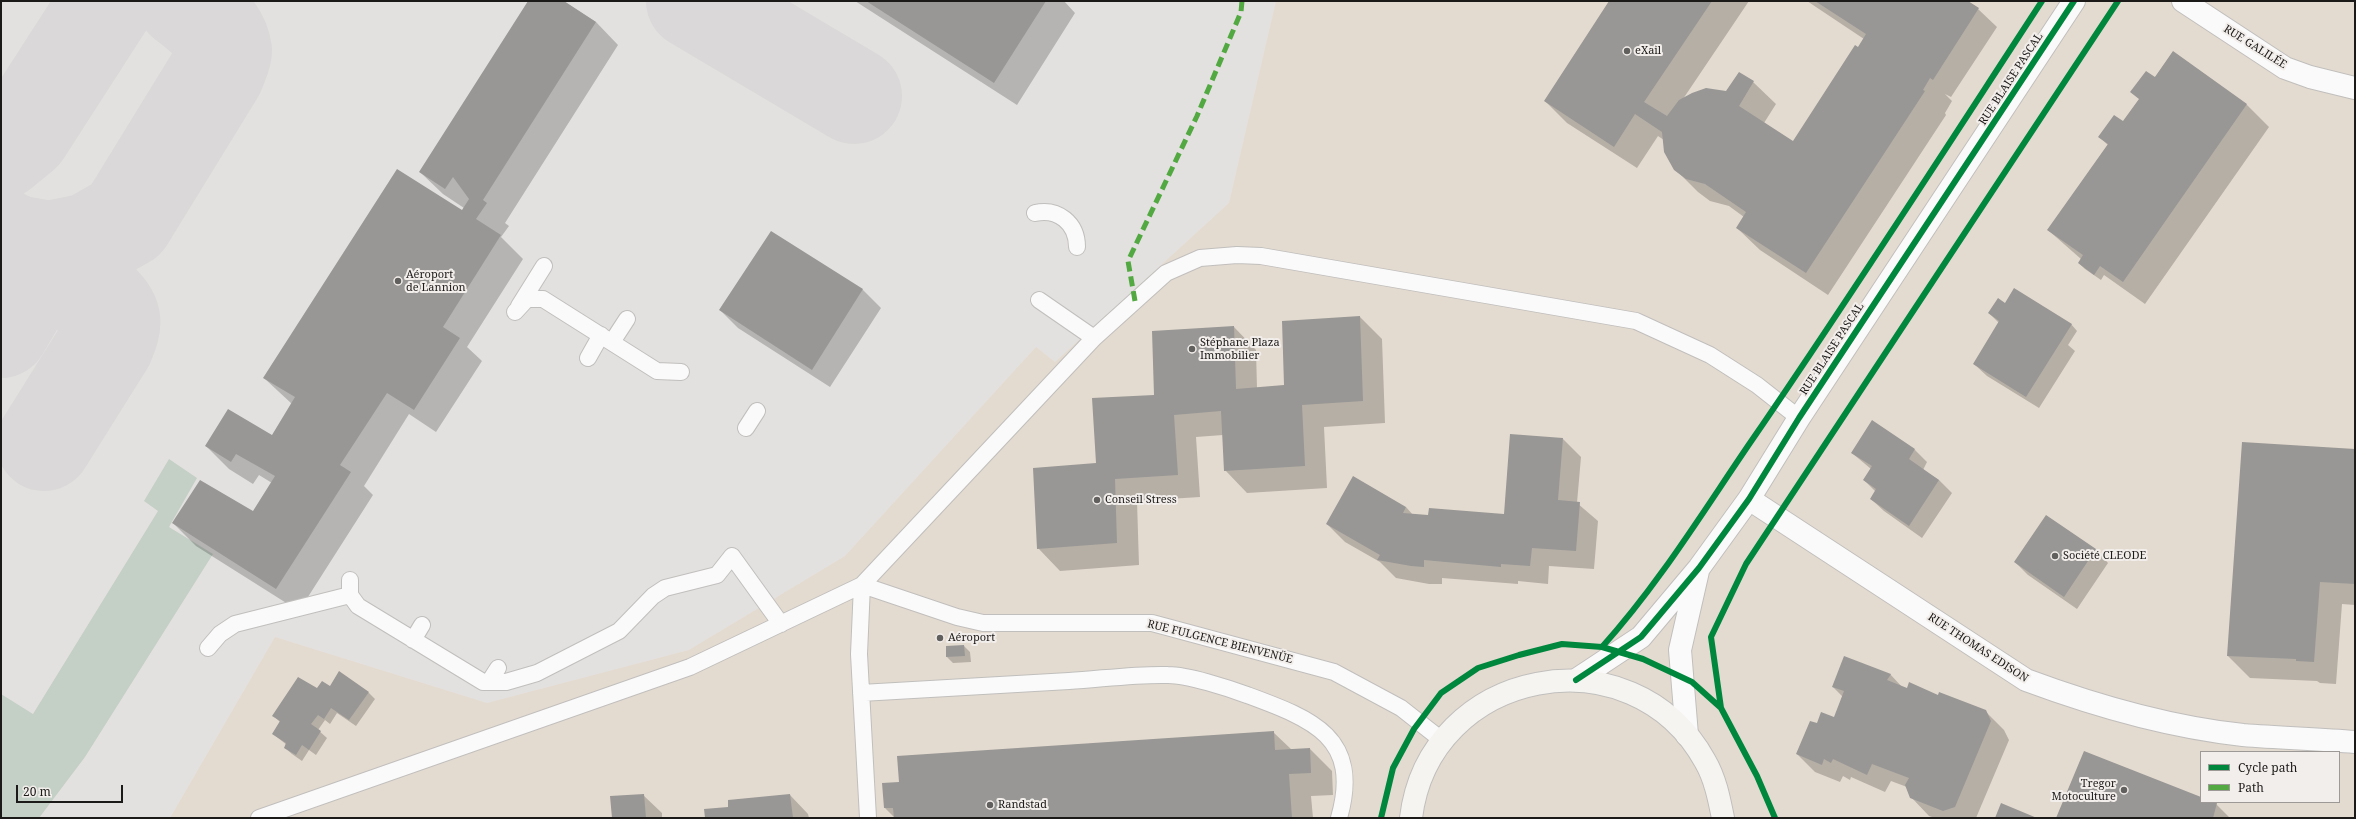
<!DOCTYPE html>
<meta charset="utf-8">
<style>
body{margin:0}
#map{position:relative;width:2356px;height:819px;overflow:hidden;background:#e3e1df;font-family:"Noto Serif",serif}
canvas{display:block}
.frame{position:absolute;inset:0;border:2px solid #1c1a19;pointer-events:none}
.legend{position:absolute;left:2200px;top:751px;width:140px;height:52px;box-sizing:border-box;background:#f2eeeb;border:1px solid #9c9997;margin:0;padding:5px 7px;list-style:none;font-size:12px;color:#1c1a19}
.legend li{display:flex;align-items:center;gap:8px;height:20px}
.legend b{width:20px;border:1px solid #9c9997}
.scale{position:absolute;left:16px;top:785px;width:107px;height:18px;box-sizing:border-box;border:2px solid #1c1a19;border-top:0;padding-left:5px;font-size:12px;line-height:14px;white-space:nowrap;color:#1c1a19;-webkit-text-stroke:3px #f2eeeb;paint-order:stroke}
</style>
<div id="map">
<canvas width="2356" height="819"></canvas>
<div class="frame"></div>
<ul class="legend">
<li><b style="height:5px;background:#00873e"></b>Cycle path</li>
<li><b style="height:5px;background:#52a942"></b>Path</li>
</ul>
<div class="scale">20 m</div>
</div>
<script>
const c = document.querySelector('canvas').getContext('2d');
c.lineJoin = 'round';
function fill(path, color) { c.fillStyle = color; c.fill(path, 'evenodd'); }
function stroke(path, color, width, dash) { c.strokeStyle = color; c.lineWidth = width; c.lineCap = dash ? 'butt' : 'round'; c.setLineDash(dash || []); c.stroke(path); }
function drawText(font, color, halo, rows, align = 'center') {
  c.font = font + ' "Noto Serif",serif'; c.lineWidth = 4; c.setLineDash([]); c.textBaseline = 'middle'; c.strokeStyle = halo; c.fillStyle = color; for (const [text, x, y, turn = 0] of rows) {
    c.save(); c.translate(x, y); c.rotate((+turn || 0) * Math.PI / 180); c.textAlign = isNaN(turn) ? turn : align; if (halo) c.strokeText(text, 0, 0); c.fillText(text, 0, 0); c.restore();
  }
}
fill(new Path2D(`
 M1276 1H2355V818H170L275 637 487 703 689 650 845 556 1036 347 1055 362 1229 203ZM2201 752H2339V802H2201Z`), '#e4dbd0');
fill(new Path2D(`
 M169 459 197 478 169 527 213 554 85 757 39 818H1V694L33 714 158 511 144 501Z`), '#c4cfc6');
fill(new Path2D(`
 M529 1H563L596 22 618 45 505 223 509 226 501 237 523 259 467 347 482 361 436 432 409 414 364 486 373 495 299 611 196 546 173 523 253 513 272 483 259 475 253 484 229 469 206 446 273 437 292 404 264 378 462 212 464 208 443 194 420 172Z
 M855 1H1064L1075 13 1017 105Z
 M1611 1H1749L1683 99 1726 92 1739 73 1753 82 1776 104 1764 123 1793 142 1864 39 1807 1H1966L1978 9 1997 27 1951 97 1945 94 1952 101 1945 113 1946 115 1828 295 1760 250 1737 228 1744 217 1729 206 1710 201 1698 192 1675 169 1664 140 1658 136 1637 168 1567 123 1545 101Z
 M2173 52 2247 105 2269 127 2145 304 2104 275 2101 280 2085 269 2079 263 2081 259 2048 230 2108 145 2099 137 2123 122Z
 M771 233 863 290 881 308 830 387 738 328 720 310Z
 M2006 304 2071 324 2077 331 2068 345 2075 351 2039 408 1987 376 1974 364 1999 323 1989 313Z
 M1360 317 1382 339 1385 423 1324 427 1327 488 1247 493 1225 470 1223 435 1196 437 1200 497 1137 501 1139 565 1060 571 1038 548 1097 464 1155 396 1234 327 1256 350 1257 388 1286 386Z
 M1872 422 1915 450 1927 462 1923 470 1939 480 1952 493 1922 538 1884 511 1871 499 1876 492 1864 480 1871 469 1852 453Z
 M1563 439 1581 457 1577 503 1598 521 1594 569 1549 566 1548 584 1518 581V584L1442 578V584H1429L1396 578 1380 562 1345 542 1327 524 1406 507 1413 515H1505Z
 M2355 450V605L2342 604 2336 684 2320 683 2317 681 2250 678 2228 656Z
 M2046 517 2096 550 2108 563 2077 609 2028 575 2015 562Z
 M964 646 970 652 971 662 953 663 947 657Z
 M1890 674 1903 688 1939 696 1985 711 2004 730 2009 740 1976 818H1935L1929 816 1911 797 1907 787 1891 781 1885 792 1851 777 1850 780 1843 776 1840 782 1815 772 1797 754 1818 725 1835 718 1843 697 1833 687Z
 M330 687 369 693 375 699 356 726 337 713 330 724 325 720 318 730 327 738 316 755 309 750 302 761 292 754 285 748 287 745 273 734 280 722 274 716 317 690Z
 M1273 732 1292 750 1310 749 1332 771 1333 795 1311 796 1313 818H895L885 808 900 783Z
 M643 795 662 813V818H613Z
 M790 795 808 814 809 818H706L730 807Z
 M2201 798V802L2216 804 2230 818H2057Z`), '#0003');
stroke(new Path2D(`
 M694 1 854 96
 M1 151 23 133 108 1
 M1 236 15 243 49 249 89 241 126 220 217 72C219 66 224 57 224 51 221 29 200 13 184 1
 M1 238 98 299C115 316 116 321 106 344L44 443
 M1 330 24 291`), '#dad8d8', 96);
fill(new Path2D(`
 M528 1H564L596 22 483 200 487 203 476 219 501 235 443 327 460 338 414 410 387 393 340 465 351 472 276 589 172 523 200 480 253 511 275 476 236 454 231 462 205 446 228 409 272 435 295 397 263 378 397 169 462 210 469 199 453 177 445 189 419 172Z
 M866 1H1046L994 83Z
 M1609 1H1712L1644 102 1667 116 1679 100 1692 93 1706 88 1726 91 1739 72 1754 81 1739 106 1793 141 1855 45 1858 47 1866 34 1815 1H1968L1979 8 1933 80 1930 78 1923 90 1925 91 1806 273 1736 228 1746 212 1705 184 1686 179 1674 170 1664 152 1662 132 1635 114 1614 147 1544 101Z
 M2173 51 2247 104 2123 282 2100 266 2094 275 2078 263 2083 255 2047 230 2108 144 2098 137 2114 115 2123 121 2139 99 2130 92 2146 71 2155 77Z
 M771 231 863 289 812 370 719 310Z
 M2014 288 2072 324 2026 397 1973 364 1999 321 1988 313 1998 298 2005 303Z
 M1360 316 1363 401 1302 405 1305 466 1224 471 1221 411 1174 415 1178 475 1115 479 1117 543 1037 549 1033 468 1096 463 1092 398 1154 395 1152 331 1234 326 1236 389 1284 385 1282 321Z
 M1872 420 1915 449 1909 459 1939 480 1909 526 1870 499 1876 489 1863 480 1872 466 1851 453Z
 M1510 434 1563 438 1558 500 1580 502 1576 551 1532 548 1530 566 1501 564V567L1424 560V567L1411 566 1377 560 1380 555 1326 524 1353 476 1406 507 1403 513 1428 515 1429 508 1504 514Z
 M2242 442 2355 449V584L2320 582 2314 662 2296 661V659L2227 656Z
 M2046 515 2096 549 2064 597 2014 562Z
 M964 645 965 656 946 657V646Z
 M1844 656 1891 674 1887 680 1907 688 1909 682 1938 695 1939 692 1986 710 1991 721 1955 807 1943 811 1910 798 1905 785 1909 778 1872 764 1867 775 1833 759 1831 763 1824 759 1822 765 1796 754 1810 721 1817 723 1821 712 1834 717 1844 691 1832 687Z
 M339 671 369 692 349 720 331 708 324 719 318 715 311 724 321 731 309 750 302 745 296 755 284 748 286 743 272 734 280 721 272 716 298 677 317 688 322 681 330 686Z
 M1274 731 1275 750 1310 748 1311 773 1289 774 1292 818H894L893 808H884L882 783 899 782 897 756Z
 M2084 751 2201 797V802L2217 803 2213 818H2056Z
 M644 794 646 818H612L610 796Z
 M790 794 793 818H705L704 809 728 807V800Z
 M2001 803 2037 818H1995Z`), '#989795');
const lane = new Path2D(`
 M1035 213C1058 208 1077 223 1077 247
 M1039 300 1094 338
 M519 306 544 266
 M515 312 527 299H543L657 371 681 372
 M612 342 627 319
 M588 358 601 335
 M746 428 757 411
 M350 580V595L358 606 483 682H506L537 673 619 631 653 596 665 588 717 575 732 556 781 624
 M862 585 957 617 983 623H1152L1334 672 1401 708 1443 741
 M862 585 859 654 868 818
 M413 640 422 625
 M208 648 220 634 235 624 350 595
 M489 682 498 668
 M861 693C930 689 1000 685 1069 681 1102 679 1136 674 1168 675 1188 675 1228 688 1247 695 1312 719 1362 737 1339 818
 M259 818 690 667 862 585 1094 338 1166 273 1200 258 1237 255 1261 256 1636 321 1710 355 1757 385 1799 418`);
const street = new Path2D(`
 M2183 1 2285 68 2310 77 2355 88
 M1749 499 2026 680C2096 706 2168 727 2243 735 2280 738 2318 739 2355 742
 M1576 680 1641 637 1699 568 1749 499 1799 418 2074 1
 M1687 735 1680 650 1698 571`);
const secondary = new Path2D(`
 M1411 818C1429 668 1632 629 1705 761 1715 778 1719 798 1723 818`);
stroke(lane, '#c0bfbd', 18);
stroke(street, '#c0bfbd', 24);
stroke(secondary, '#c0bfbd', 24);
stroke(lane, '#fbfafa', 16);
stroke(street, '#fbfafa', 22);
stroke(secondary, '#f6f4f1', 22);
stroke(new Path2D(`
 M1135 301 1128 261 1197 116 1241 12 1242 1`), '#52a942', 5, [10, 5]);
stroke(new Path2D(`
 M1602 647C1659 584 1704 510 1752 440 1851 296 1946 148 2042 1
 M1576 680 1641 637 1699 568 1749 499 1799 418 2074 1
 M1381 818 1393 768 1414 729 1441 693 1478 668 1519 655 1562 644 1602 647 1643 659 1692 682 1721 708
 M1775 818 1757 776 1721 708 1711 637 1746 564 2118 1`), '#00873e', 6);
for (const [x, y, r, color] of [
 [1627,51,4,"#62605e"],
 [398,281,4,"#62605e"],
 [1192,349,4,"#62605e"],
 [1097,500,4,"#62605e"],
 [2055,556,4,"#62605e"],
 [940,638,4,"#62605e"],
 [2124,790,4,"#62605e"],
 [990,805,4,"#62605e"]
]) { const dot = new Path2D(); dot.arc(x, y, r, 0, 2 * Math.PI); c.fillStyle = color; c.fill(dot); stroke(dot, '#f2eeeb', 1.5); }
drawText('11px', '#1c1a19', '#f2eeeb', [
 ["RUE GALILÉE",2255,47,32],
 ["RUE BLAISE PASCAL",2011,79,-57],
 ["RUE BLAISE PASCAL",1832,349,-57],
 ["RUE FULGENCE BIENVENÜE",1220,642,14],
 ["RUE THOMAS EDISON",1978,648,33]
]);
drawText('11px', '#1c1a19', '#f2eeeb', [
 ["eXail",1635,51],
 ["Aéroport",406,275],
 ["de Lannion",406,288],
 ["Stéphane Plaza",1200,343],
 ["Immobilier",1200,356],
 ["Conseil Stress",1105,500],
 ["Société CLEODE",2063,556],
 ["Aéroport",948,638],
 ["Tregor",2116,784,"right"],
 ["Motoculture",2116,797,"right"],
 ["Randstad",998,805]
], 'left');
</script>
